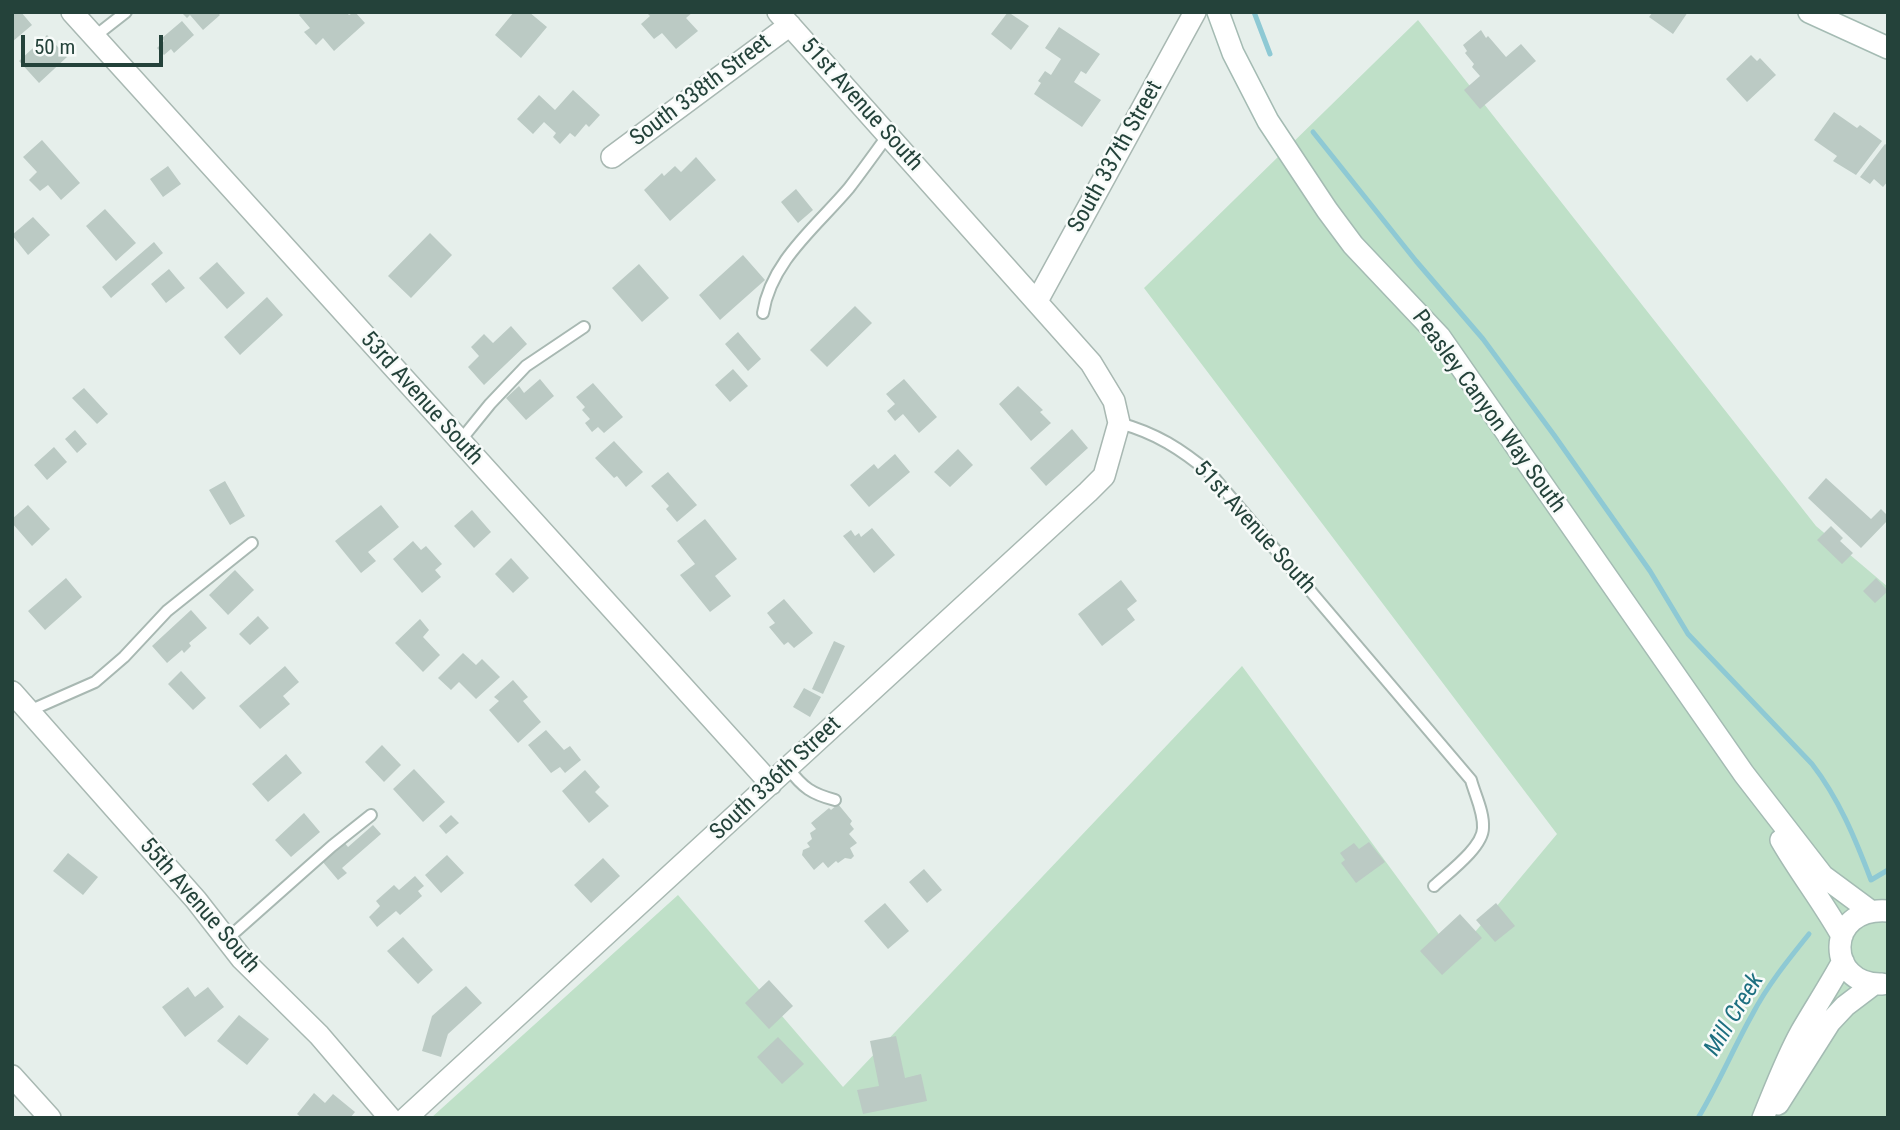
<!DOCTYPE html>
<style>
body{margin:0}
#map{position:relative;width:1900px;height:1130px;overflow:hidden;background:#e6efeb;font-family:"Roboto Condensed",sans-serif}
canvas{display:block}
.frame{position:absolute;inset:0;border:14px solid #24423a;pointer-events:none}
.scale{position:absolute;left:21px;top:35px;width:142px;height:32px;box-sizing:border-box;border:4px solid #24423a;border-top:0;padding-left:9px;font-size:21px;line-height:24px;white-space:nowrap;color:#24423a;-webkit-text-stroke:5px #f7fbf9;paint-order:stroke}
</style>
<div id="map">
<canvas width="1900" height="1130"></canvas>
<div class="frame"></div>
<div class="scale">50 m</div>
</div>
<script>
const c = document.querySelector('canvas').getContext('2d');
c.lineJoin = 'round';
function fill(path, color) { c.fillStyle = color; c.fill(path, 'evenodd'); }
function stroke(path, color, width, dash) { c.strokeStyle = color; c.lineWidth = width; c.lineCap = dash ? 'butt' : 'round'; c.setLineDash(dash || []); c.stroke(path); }
function drawText(font, color, halo, rows, align = 'center') {
  c.font = font + ' "Roboto Condensed",sans-serif'; c.lineWidth = 5; c.setLineDash([]); c.textBaseline = 'middle'; c.strokeStyle = halo; c.fillStyle = color; for (const [text, x, y, turn = 0] of rows) {
    c.save(); c.translate(x, y); c.rotate((+turn || 0) * Math.PI / 180); c.textAlign = isNaN(turn) ? turn : align; if (halo) c.strokeText(text, 0, 0); c.fillText(text, 0, 0); c.restore();
  }
}
fill(new Path2D(`
 M1418 20 1816 526 1888 587V1118H431L678 895 843 1087 1242 666 1455 956 1557 834 1144 288Z`), '#bfe0c8');
stroke(new Path2D(`
 M1254 12 1270 54
 M1313 132 1416 261 1483 339 1554 435 1650 571 1688 634 1812 764C1839 799 1855 838 1871 880L1888 870
 M1698 1118C1718 1085 1733 1049 1752 1015 1767 986 1788 960 1809 934`), '#8ec9d4', 5);
fill(new Path2D(`
 M12 12H21L32 25 12 42Z
 M181 12H217L220 15 203 30 190 15 187 18Z
 M302 12H346L349 15 355 12 365 23 334 51 323 38 316 45 304 32 310 28 299 15Z
 M514 12H529L547 27 521 58 495 35Z
 M646 12H693L686 18 698 31 676 49 662 33 654 39 641 24 650 16Z
 M1008 12 1029 26 1011 50 991 34Z
 M1653 12H1688L1673 34 1649 17Z
 M182 21 194 35 174 53 171 49 164 55 157 48 164 41 162 38Z
 M1059 27 1100 54 1086 74 1081 71 1074 82 1101 100 1082 127 1034 94 1041 83 1038 81 1045 71 1051 75 1061 59 1045 48Z
 M1481 30 1486 38 1488 36 1506 57 1521 44 1536 61 1480 109 1464 90 1480 76 1472 67 1474 64 1465 53 1467 51 1463 45Z
 M47 35 67 57 39 83 19 61Z
 M1751 55 1757 61 1760 58 1776 75 1747 102 1726 79Z
 M573 90 600 115 589 127 586 124 575 137 570 133 560 144 553 137 556 133 544 122 533 134 517 119 539 95 555 110Z
 M1834 112 1857 128 1860 125 1882 141 1856 175 1833 161 1837 156 1814 140Z
 M42 140 80 183 61 200 48 185 40 191 29 180 37 172 23 157Z
 M1885 144 1888 146V181L1883 187 1874 179 1870 184 1860 177Z
 M696 157 716 180 670 221 644 190 662 173 664 176 675 166 681 172Z
 M168 166 181 184 163 197 150 179Z
 M796 189 813 210 798 223 781 202Z
 M105 209 136 243 116 261 86 226Z
 M33 217 50 235 28 255 12 235Z
 M430 233 452 255 411 298 388 276Z
 M154 242 163 253 111 298 102 287Z
 M743 255 765 280 720 320 699 295Z
 M217 262 245 293 227 309 199 278Z
 M639 264 669 298 642 322 612 288Z
 M169 269 185 288 166 303 151 284Z
 M267 297 283 315 240 355 224 337Z
 M855 306 872 323 827 367 810 350Z
 M511 326 527 344 484 385 468 367 479 356 471 347 484 334 493 343Z
 M738 332 761 359 748 371 725 344Z
 M733 369 748 386 730 402 715 385Z
 M540 379 554 396 526 420 506 398 519 386 524 393Z
 M904 379 937 417 919 433 903 414 895 421 887 411 895 404 886 394Z
 M593 383 623 417 604 433 598 427 592 432 585 423 590 419 582 410 585 407 576 397Z
 M1018 386 1043 410 1040 412 1051 423 1031 441 999 404Z
 M84 388 108 414 97 424 72 398Z
 M1072 429 1088 448 1046 486 1030 468Z
 M75 430 87 444 77 453 65 439Z
 M614 441 643 472 626 487 617 476 614 478 595 458Z
 M54 447 67 462 47 480 34 465Z
 M958 449 973 465 950 487 934 472Z
 M895 454 910 472 869 507 850 485 874 464 878 469Z
 M668 472 697 505 677 522 666 509 669 506 651 486Z
 M1826 478 1871 519 1881 509 1888 516V520L1861 548 1808 498Z
 M225 481 245 516 230 525 209 490Z
 M28 505 50 529 32 546 12 523V519Z
 M381 505 399 527 368 552 376 561 361 573 335 541Z
 M472 510 491 532 474 548 454 526Z
 M705 519 737 559 715 576 731 596 710 612 680 575 695 564 677 541Z
 M1831 526 1843 538 1840 541 1853 553 1842 564 1817 540Z
 M872 528 895 555 874 573 843 536 851 530 855 536 859 533 861 537Z
 M413 541 421 550 426 546 442 564 435 570 441 577 422 593 393 559Z
 M511 558 529 578 513 593 495 574Z
 M235 570 254 590 228 615 209 595Z
 M66 578 82 597 45 630 28 611Z
 M1876 578 1888 591 1875 603 1863 591Z
 M1121 580 1137 601 1127 609 1135 620 1102 646 1078 614Z
 M784 599 813 633 794 648 788 642 784 645 769 627 775 623 767 613Z
 M191 610 207 628 189 643 191 646 184 653 182 650 167 663 152 646Z
 M258 616 269 628 250 645 239 634Z
 M420 619 429 630 423 637 440 655 423 672 395 643Z
 M834 641 845 646 823 694 812 689Z
 M463 653 476 665 482 659 500 677 476 699 459 682 451 690 438 678Z
 M285 666 299 682 283 696 290 704 260 729 239 706Z
 M181 671 206 698 193 710 168 684Z
 M513 680 528 697 523 701 541 722 518 743 489 710 499 701 494 697Z
 M804 688 821 697 810 717 793 707Z
 M546 730 564 750 570 746 581 760 565 773 560 767 551 773 528 745Z
 M382 745 401 765 384 782 365 762Z
 M286 754 302 773 268 802 252 784Z
 M414 769 445 802 423 822 393 789Z
 M585 770 600 787 595 792 609 806 589 823 562 791Z
 M838 804 852 821 850 824 854 829 849 834 857 843 850 848 854 856 851 859 845 858 838 863 836 861 828 868 823 862 814 870 802 855 803 850 810 847 807 843 812 839 810 833 816 829 811 823 829 808 831 810Z
 M304 813 320 832 291 857 275 840Z
 M451 815 459 823 446 834 439 826Z
 M373 825 381 834 342 868 347 873 338 880 322 861 344 842 348 847Z
 M1369 842 1385 862 1356 883 1341 863 1345 860 1340 853 1354 843 1359 849Z
 M68 853 98 877 83 895 53 871Z
 M447 855 464 873 441 893 425 875Z
 M603 858 620 876 591 903 574 885Z
 M924 869 942 890 927 903 909 882Z
 M415 876 424 886 418 891 422 896 400 915 396 911 377 927 369 917 380 906 376 901 394 885 399 890Z
 M885 903 909 931 888 949 864 921Z
 M1496 903 1515 926 1495 942 1476 920Z
 M1460 914 1482 938 1442 975 1420 951Z
 M403 937 433 970 418 984 387 951Z
 M769 980 793 1006 769 1029 745 1003Z
 M466 986 482 1003 448 1034 441 1057 422 1051 432 1016Z
 M188 987 195 997 208 987 224 1007 185 1037 162 1007Z
 M239 1015 269 1039 247 1065 217 1041Z
 M896 1036 905 1078 921 1074 927 1101 863 1114 857 1090 879 1086 870 1041Z
 M778 1037 804 1064 782 1084 757 1057Z
 M314 1093 325 1103 333 1094 355 1112 350 1118H302L297 1114Z`), '#bbcac4');
const lane = new Path2D(`
 M94 37 126 12
 M763 313C771 261 817 226 849 188 862 171 875 153 888 135
 M1119 423C1156 433 1181 449 1211 474L1471 780C1475 795 1484 812 1483 828 1483 847 1448 873 1434 886
 M460 441 490 404 526 366 584 327
 M29 711 95 682 124 657 167 611 252 543
 M788 768C803 788 812 794 835 800
 M226 940 332 846 371 815`);
const street = new Path2D(`
 M72 12 771 784
 M612 157 790 25
 M1037 301 1195 12
 M12 692 196 900 242 959 319 1035 390 1118
 M12 1076 50 1118
 M406 1118 1088 492 1104 476 1119 423 1114 401 1091 363 778 12`);
const secondary = new Path2D(`
 M1218 12 1233 53 1268 121 1327 210 1353 245 1440 337 1744 774 1823 876 1869 910
 M1809 12 1888 48
 M1781 840C1800 873 1823 902 1842 936
 M1882 984C1826 986 1824 906 1888 911
 M1778 1104 1830 1022 1845 1006 1874 984
 M1763 1118C1775 1089 1786 1059 1801 1032 1815 1008 1830 985 1843 961`);
stroke(lane, '#a8b8b2', 14);
stroke(street, '#a8b8b2', 24);
stroke(secondary, '#a4bbb3', 24);
stroke(lane, '#fff', 10);
stroke(street, '#fff', 21);
stroke(secondary, '#fff', 21);
drawText('23px', '#24423a', '#f7fbf9', [
 ["South 338th Street",701,91,-37],
 ["51st Avenue South",861,105,48],
 ["South 337th Street",1116,157,-61],
 ["53rd Avenue South",421,399,48],
 ["Peasley Canyon Way South",1488,412,54],
 ["51st Avenue South",1254,528,48],
 ["South 336th Street",776,779,-43],
 ["55th Avenue South",199,906,49]
]);
drawText('italic 24px', '#1c6f80', '#f7fbf9', [
 ["Mill Creek",1735,1015,-59]
]);
</script>
